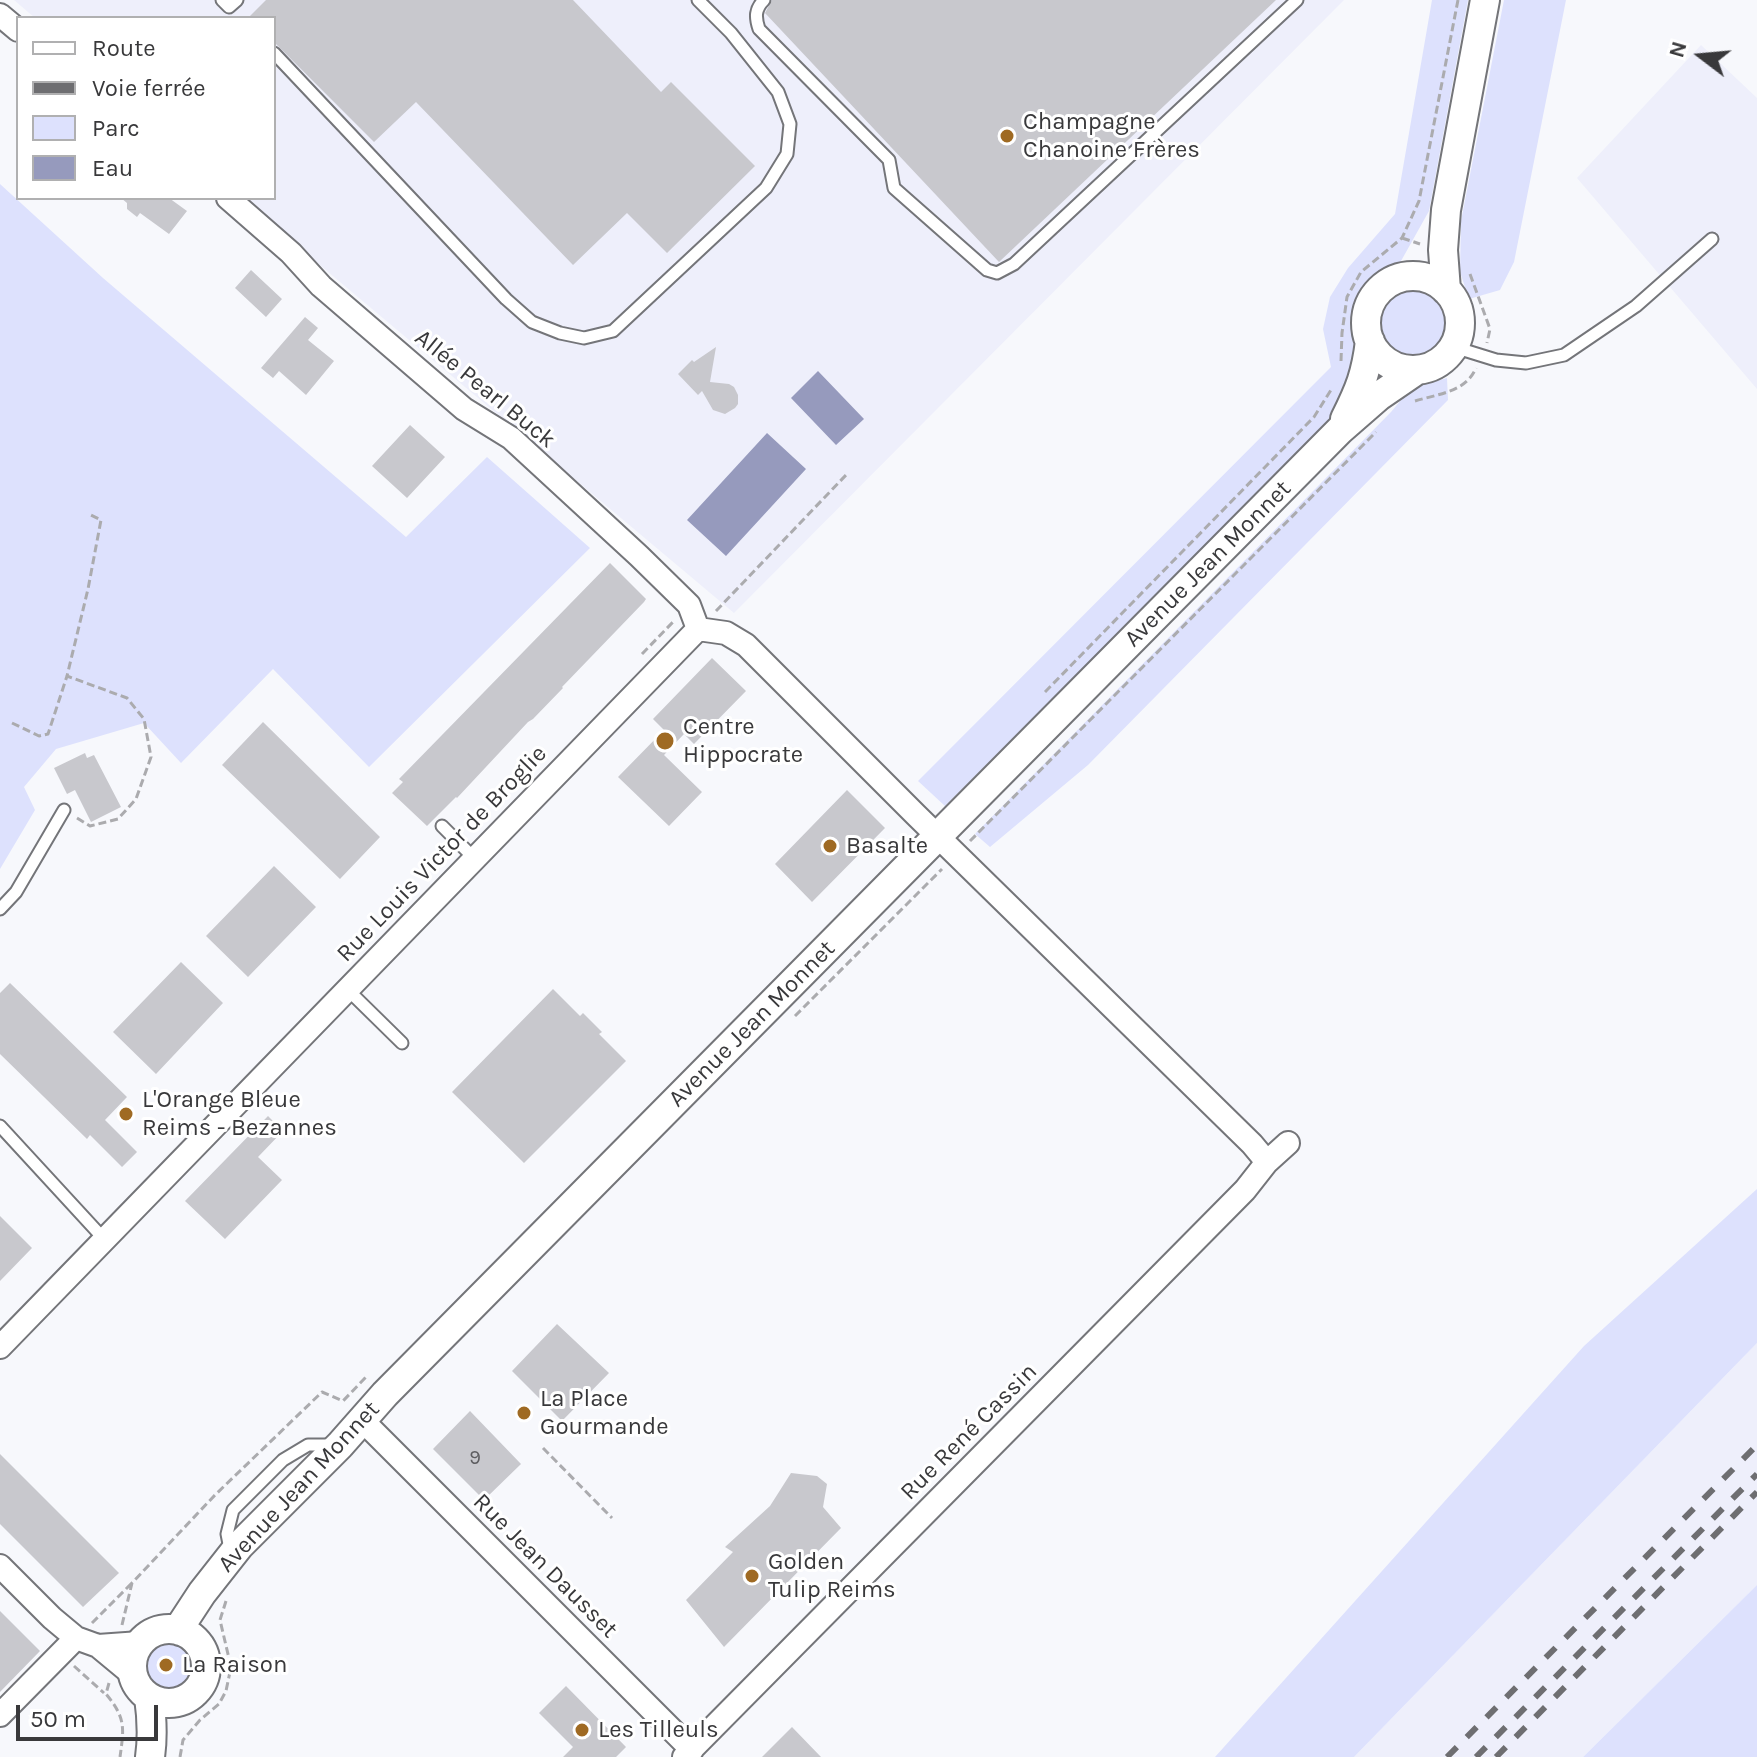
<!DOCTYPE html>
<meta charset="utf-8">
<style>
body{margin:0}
#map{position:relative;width:1757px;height:1757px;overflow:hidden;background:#f7f8fc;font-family:Karla,sans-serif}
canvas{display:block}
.legend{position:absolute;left:16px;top:16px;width:260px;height:184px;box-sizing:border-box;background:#fff;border:2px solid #b0b0b1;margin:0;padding:10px 14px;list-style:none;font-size:24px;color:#39393b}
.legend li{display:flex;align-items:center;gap:16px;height:40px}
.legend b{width:40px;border:2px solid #b0b0b1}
.north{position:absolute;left:1661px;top:16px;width:80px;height:80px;-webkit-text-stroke:6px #fff;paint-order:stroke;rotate:286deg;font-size:22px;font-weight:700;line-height:32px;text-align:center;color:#39393b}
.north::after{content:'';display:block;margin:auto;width:28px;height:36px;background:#39393b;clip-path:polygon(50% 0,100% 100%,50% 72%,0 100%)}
.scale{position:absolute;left:16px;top:1705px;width:142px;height:36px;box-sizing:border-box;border:4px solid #39393b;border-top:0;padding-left:10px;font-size:24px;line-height:28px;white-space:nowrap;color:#39393b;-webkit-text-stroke:6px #fff;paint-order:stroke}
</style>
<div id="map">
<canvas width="1757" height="1757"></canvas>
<ul class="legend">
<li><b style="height:10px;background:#fff"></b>Route</li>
<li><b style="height:10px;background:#6e6e71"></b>Voie ferrée</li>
<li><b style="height:22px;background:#dde1fd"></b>Parc</li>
<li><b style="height:22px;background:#969abd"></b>Eau</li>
</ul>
<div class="north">N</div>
<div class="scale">50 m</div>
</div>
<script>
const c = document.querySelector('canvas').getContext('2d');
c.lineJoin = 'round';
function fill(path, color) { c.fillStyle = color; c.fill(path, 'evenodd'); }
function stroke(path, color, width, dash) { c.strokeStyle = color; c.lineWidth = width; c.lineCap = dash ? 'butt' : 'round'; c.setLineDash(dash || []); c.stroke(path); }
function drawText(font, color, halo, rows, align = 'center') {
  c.font = font + ' Karla,sans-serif'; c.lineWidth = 6; c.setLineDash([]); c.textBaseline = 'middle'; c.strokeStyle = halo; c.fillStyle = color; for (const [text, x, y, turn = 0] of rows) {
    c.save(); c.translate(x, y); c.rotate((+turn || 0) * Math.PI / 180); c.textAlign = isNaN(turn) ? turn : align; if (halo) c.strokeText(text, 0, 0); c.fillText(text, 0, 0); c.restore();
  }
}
fill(new Path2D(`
 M14 0H1344L734 613 240 198H274V18H35Z
 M1701 45 1757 98V389L1577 178Z
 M1757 1343V1585L1583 1757H1354Z`), '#eeeffb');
fill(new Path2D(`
 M1432 0H1468L1429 211 1401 261 1368 282 1354 303 1356 360 1338 414 945 806 918 781 1331 367 1323 329 1330 297 1348 268 1395 214Z
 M1504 0H1566L1514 262 1500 290 1469 299 1460 272 1461 221Z
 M0 184 103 278 406 537 487 457 590 548 369 767 273 669 181 763 144 723 56 749 24 787 35 810 0 869Z
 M1379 323a33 33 0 1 1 66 0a33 33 0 1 1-66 0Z
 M1447 378 1448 400 1088 765 990 847 975 834 1391 412 1411 388Z
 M1757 1189V1343L1354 1757H1215L1584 1346Z
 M1757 1585V1757H1583Z
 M142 1666a24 24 0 1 1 48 0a24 24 0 1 1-48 0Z`), '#dde1fd');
fill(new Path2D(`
 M818 371 864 419 836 445 791 398Z
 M767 433 806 469 726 556 687 520Z`), '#969abd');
fill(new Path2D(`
 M266 0H573L661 92 671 82 755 166 667 253 627 213 573 265 416 102 374 142 274 42V18H248Z
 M772 0H1276L999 262 765 13Z
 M121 198H169L187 211 169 234 140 213 137 217 127 209V203Z
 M251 270 282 299 266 317 235 288Z
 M305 317 318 328 308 340 334 361 306 395 279 371 273 378 261 368Z
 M716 347 710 382 729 384 734 387 738 395V404L735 408 725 414 713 410 702 391 698 395 678 374 692 360 694 362Z
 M410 425 445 457 407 498 372 466Z
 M610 563 646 599 644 602 562 687 563 688 533 719 528 722 457 798 456 797 427 826 392 793 403 782 399 779Z
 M712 658 746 691 694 744 684 734 664 755 702 792 669 826 618 777 664 730 653 719Z
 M263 722 380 837 340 879 222 765Z
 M85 753 87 758 94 755 121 807 91 822 75 790 67 794 54 768Z
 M847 790 885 828 812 902 775 864Z
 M274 866 316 907 248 977 206 936Z
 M181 962 223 1003 156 1074 113 1032Z
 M10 983 127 1097 105 1120 137 1152 122 1167 90 1135 87 1139 0 1054V993Z
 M553 989 580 1016 583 1013 602 1032 599 1034 626 1061 524 1163 452 1092Z
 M268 1116 283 1131 258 1157 282 1180 225 1239 185 1201Z
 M0 1216 32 1248 0 1281Z
 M557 1324 609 1373 562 1421 512 1371Z
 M470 1411 521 1464 484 1500 433 1449Z
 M0 1454 119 1573 83 1607 0 1524Z
 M791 1473 817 1476 827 1484 823 1507 841 1528 724 1647 686 1600 733 1552 725 1547 770 1506Z
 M0 1611 40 1651 0 1692Z
 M566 1686 626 1747 616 1757H563L573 1747 539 1713Z
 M792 1727 821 1757H762Z`), '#c8c8cd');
const service = new Path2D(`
 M222 0 229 7 237 0
 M764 0C755 9 755 17 759 29L889 160 894 188 987 270 997 273 1014 264 1297 0
 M274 53 506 299 532 322 560 333 584 338 613 331 766 188 787 154 790 124 778 92 731 33 698 0
 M1454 347 1496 360 1526 363 1564 355 1636 306 1712 239
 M442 826 474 858
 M0 909 16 892 64 810
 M347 989 402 1043
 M0 1126 104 1239
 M230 1549 227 1534 233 1510 283 1460 308 1445H335`);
const minor = new Path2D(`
 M0 15 18 30
 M228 198 291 253 321 286 464 409 511 438 639 556 689 605 698 629
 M0 1347 698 629 726 633 746 645 916 815 1252 1144 1267 1162
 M362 1420 692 1750
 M0 1566 52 1618 76 1638 98 1646 133 1675
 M98 1646 140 1643
 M0 1715 76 1638
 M684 1757 1245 1190 1267 1162 1288 1143`);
const tertiary = new Path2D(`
 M1366 323a47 47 0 1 1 94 0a47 47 0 1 1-94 0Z
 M1446 290 1443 250 1446 210 1485 0
 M1345 419C1360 389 1366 374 1370 341
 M132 1666a37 37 0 1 1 74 0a37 37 0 1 1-74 0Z
 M180 1631 183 1622 202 1593 239 1546 340 1445 385 1394 1340 430 1379 396 1417 370
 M149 1697C152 1718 153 1736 150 1757`);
stroke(service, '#747579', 15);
stroke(minor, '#747579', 26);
stroke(tertiary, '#747579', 32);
stroke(new Path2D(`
 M1402 238 1420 244
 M1470 274 1490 329 1487 343
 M1341 361 1342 333 1347 297 1361 272 1402 238 1419 201 1458 0
 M1415 401C1438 394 1466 392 1476 368
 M716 611 846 475
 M642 654 673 622
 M1045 692 1314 417 1331 390
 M12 723 39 736 48 734 67 676
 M77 818 90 826 118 819 136 799 151 757 144 719 127 698 67 676 88 589 101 520 91 515
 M970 841 1376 432
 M795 1016 942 869
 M543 1448 612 1518
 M92 1623 132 1583
 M122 1625 132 1583 215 1495 322 1392 343 1401 367 1376
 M74 1666 104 1693
 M109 1683 106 1694C126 1718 124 1728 120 1757
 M180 1757 183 1740 200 1720 219 1704 226 1691 231 1667 220 1620 226 1601`), '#ababae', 3, [8, 4]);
stroke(service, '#fff', 11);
stroke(minor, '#fff', 22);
stroke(tertiary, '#fff', 28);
stroke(new Path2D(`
 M1447 1757 1757 1445
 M1476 1757 1757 1474
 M1496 1757 1757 1492`), '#6e6e71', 6, [14, 14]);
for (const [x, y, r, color] of [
 [1007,136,8,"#9f6a23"],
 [665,741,10,"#9f6a23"],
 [830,846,8,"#9f6a23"],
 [126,1114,8,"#9f6a23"],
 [524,1413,8,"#9f6a23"],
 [752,1576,8,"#9f6a23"],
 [166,1665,8,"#9f6a23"],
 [582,1730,8,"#9f6a23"]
]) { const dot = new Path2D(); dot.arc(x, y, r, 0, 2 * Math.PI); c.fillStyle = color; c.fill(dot); stroke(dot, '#fff', 3); }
drawText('20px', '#5d5d60', null, [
 ["9",475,1458]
]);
drawText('24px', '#39393b', '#fff', [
 ["Champagne",1023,122],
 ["Chanoine Frères",1023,150],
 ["Centre",683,727],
 ["Hippocrate",683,755],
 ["Basalte",846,846],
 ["L'Orange Bleue",142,1100],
 ["Reims - Bezannes",142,1128],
 ["La Place",540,1399],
 ["Gourmande",540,1427],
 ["Golden",768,1562],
 ["Tulip Reims",768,1590],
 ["La Raison",182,1665],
 ["Les Tilleuls",598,1730]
], 'left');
drawText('24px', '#39393b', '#fff', [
 ["Allée Pearl Buck",485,389,39],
 ["Avenue Jean Monnet",1208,564,-45],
 ["Rue Louis Victor de Broglie",442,854,-46],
 ["Avenue Jean Monnet",752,1024,-45],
 ["Rue René Cassin",969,1432,-45],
 ["Avenue Jean Monnet",299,1487,-47],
 ["Rue Jean Dausset",545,1566,45]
]);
</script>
